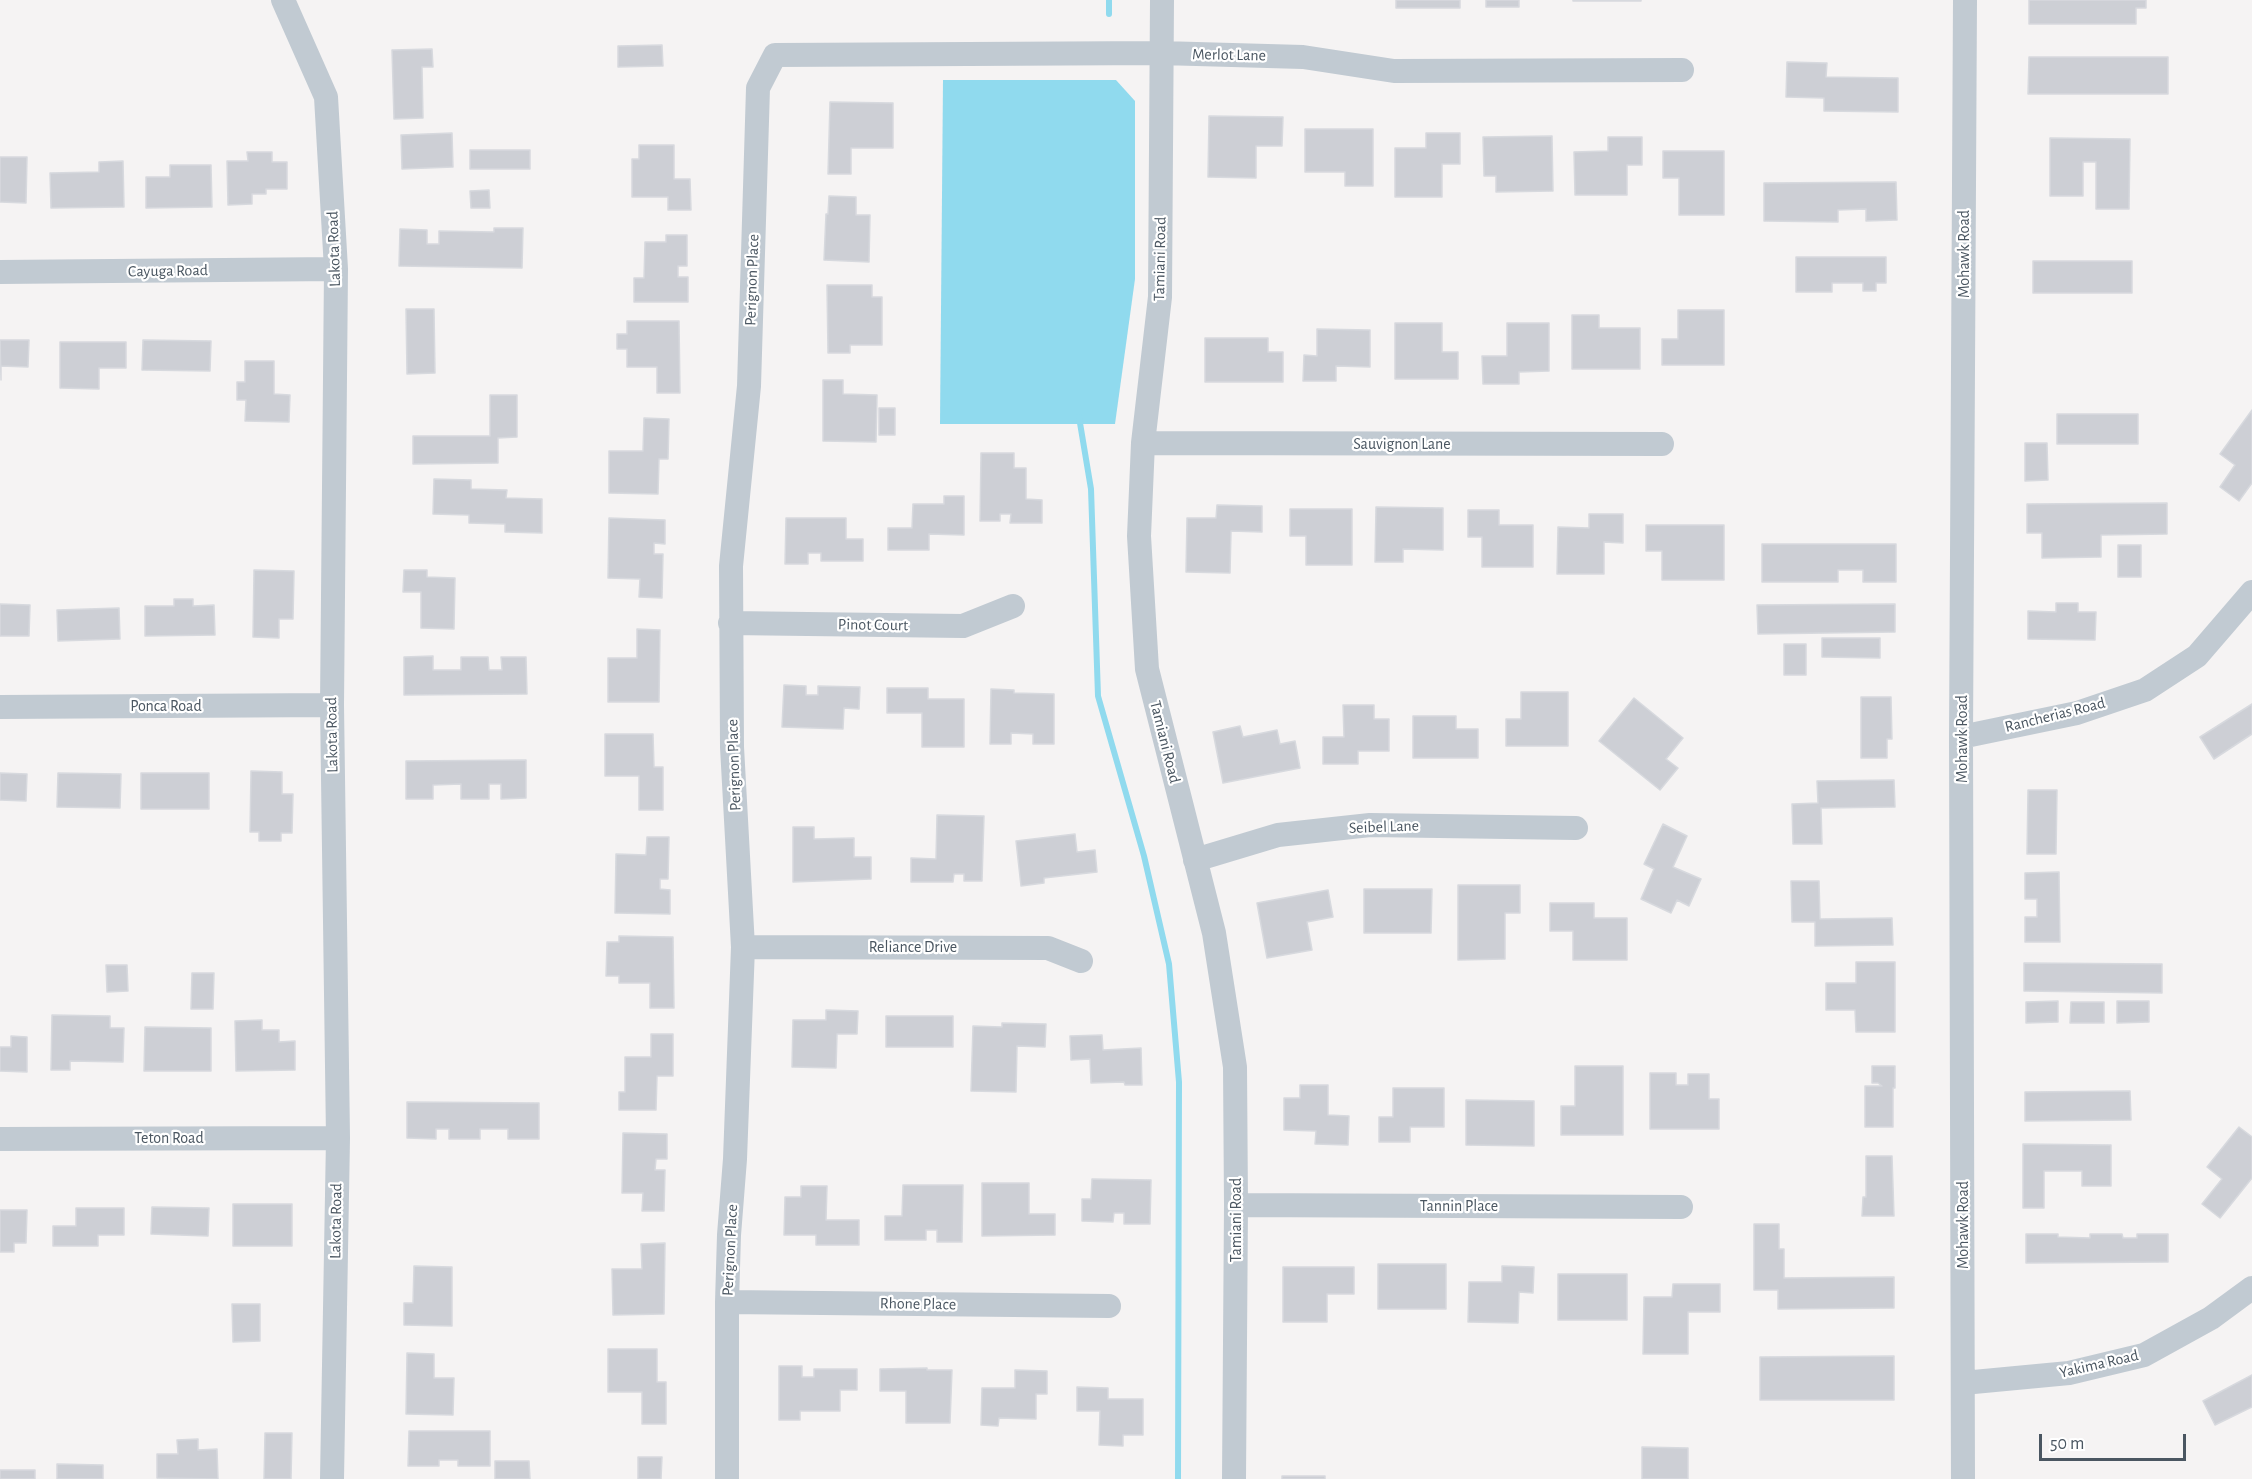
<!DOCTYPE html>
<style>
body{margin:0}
#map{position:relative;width:2252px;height:1479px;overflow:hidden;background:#f5f3f3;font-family:"Alegreya Sans",sans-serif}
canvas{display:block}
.scale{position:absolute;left:2039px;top:1434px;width:147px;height:27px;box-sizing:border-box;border:3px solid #4a5661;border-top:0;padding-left:8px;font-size:18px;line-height:21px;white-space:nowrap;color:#4a5661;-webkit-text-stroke:4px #fff;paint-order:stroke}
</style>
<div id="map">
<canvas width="2252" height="1479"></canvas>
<div class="scale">50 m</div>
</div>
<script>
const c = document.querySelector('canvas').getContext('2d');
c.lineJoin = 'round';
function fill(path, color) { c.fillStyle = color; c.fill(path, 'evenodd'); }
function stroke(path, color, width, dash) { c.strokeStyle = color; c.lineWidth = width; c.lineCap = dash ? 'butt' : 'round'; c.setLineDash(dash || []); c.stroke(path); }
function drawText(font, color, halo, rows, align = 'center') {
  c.font = font + ' "Alegreya Sans",sans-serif'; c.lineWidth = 4.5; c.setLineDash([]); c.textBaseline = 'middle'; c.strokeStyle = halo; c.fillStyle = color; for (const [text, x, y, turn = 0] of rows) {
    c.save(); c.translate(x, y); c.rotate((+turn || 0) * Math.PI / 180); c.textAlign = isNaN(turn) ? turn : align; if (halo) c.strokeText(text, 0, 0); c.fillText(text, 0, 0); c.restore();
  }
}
fill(new Path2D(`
 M943 80H1116L1135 101V279L1115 424H940Z`), '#90daee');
stroke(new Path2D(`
 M1109 14V0
 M1079 417 1091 489 1098 696 1144 856 1169 964 1179 1082 1178 1479`), '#90daee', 6);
const building = new Path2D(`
 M1396 0H1460V8H1396Z
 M1486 0H1519V7H1486Z
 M1573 0H1641V1H1573Z
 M2029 0H2146V8H2136V24H2029Z
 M662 45 663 66 618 67V46Z
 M432 49 433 67H422L423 118 394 119 392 50Z
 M2029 57H2168V94H2028Z
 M1787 62 1827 63 1826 77 1898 78V112L1824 111V98L1786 97Z
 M830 102 893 103V148H851V174H828Z
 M1209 116 1283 117 1282 146H1256V178L1208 177Z
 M1305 129H1373V186H1345V172H1305Z
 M452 133 453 167 402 169 401 135Z
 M1426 133H1460V164H1442V197H1395V148H1426Z
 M1552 136 1553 191 1496 192V176H1484L1483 137Z
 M1608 137H1642V165H1627V195H1575L1574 152 1608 151Z
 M2050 138 2130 139 2129 209H2096V162H2083V196H2050Z
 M639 145H674V179H690L691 210H668V197H632V159H639Z
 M470 150H530V169H470Z
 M1663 151H1724V215H1679V178H1663Z
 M247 152H272V162H287V189H266V194H252V204L228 205 227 161H248Z
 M0 157H27L26 203 0 202Z
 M123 161 124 207 51 208 50 173 99 172V162Z
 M170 165H211L212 207 146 208V177H170Z
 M1896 182 1897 220 1866 221V209L1838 210V222L1764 221V183Z
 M489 190 490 208H471L470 191Z
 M829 196 856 197V215H870L869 262 824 260 826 214H828Z
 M494 228H523L522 268 399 266 400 229 427 230V244H439V231L494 232Z
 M666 235H687V266H678V277H688V302H634V278H644L645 242H666Z
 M1796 257H1886V283H1876V291H1863V283H1832V292H1796Z
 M2033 261H2132V293H2033Z
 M827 285H872V297H882V345H850V353H828Z
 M406 309H434L435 373 407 374Z
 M1678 310H1724V365H1662V339H1678Z
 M1572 315H1599V328H1640V369H1572Z
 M627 321H679L680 393H657V367H627V349H617V334H627Z
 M1395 323H1442V352H1458V379H1395Z
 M1507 323H1549V371L1519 372V384H1483L1482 356H1507Z
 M1317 329 1370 330V367L1336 366V381H1303L1304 355 1317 356Z
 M1205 338H1268V352H1283V382H1205Z
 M0 340H29L28 367 1 366V380Z
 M143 340 211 341 210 371 142 370Z
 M60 342H126V368H99V389L60 388Z
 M245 361H274V394L290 395 289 422 245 421 246 400H237V382H245Z
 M823 380H843V394L877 395 876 442 823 441Z
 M490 395H517V437L498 438V463L413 464V436H490Z
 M879 408H895V435H879Z
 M2252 410V483L2239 501 2220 487 2235 465 2220 454Z
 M2057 414H2138V444H2057Z
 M644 418 669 419 668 459H659L658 494 609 493V451H643Z
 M2025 443H2047L2048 480 2025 481Z
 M981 453H1014V468H1026V499L1042 500V523H1010L1011 514H1000V521H980Z
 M434 479 471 480V489L507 490 506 498 542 499V533L505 532V524L469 523V515L433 514Z
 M944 496H964V535L929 534V550H888V528H912L913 504H944Z
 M2167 503V534L2101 535V557L2042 558V533H2027V504Z
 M1217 505 1262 506V532L1231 531 1230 573 1186 572 1187 518H1216Z
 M1376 507 1443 508V550L1403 549V562H1375Z
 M1290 509H1352V565H1306V536H1290Z
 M1468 510H1499V525H1533V567H1482V537H1468Z
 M1589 514H1623V543L1604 542V574H1557L1558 527 1589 528Z
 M609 518 665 520V544L654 543V554H663L662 598 639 597 640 579 608 578Z
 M786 518H846V539H863V561H821V553H808V564H785Z
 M1646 525H1724V580H1662V551H1646Z
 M1762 544H1896V582H1863V570H1838V582H1762Z
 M2118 545H2141V577H2118Z
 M254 570 294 571 293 619H279V638L253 637Z
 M404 570H427V577L455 578 454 629 421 628V592H403Z
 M174 599H193V606L214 605 215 635 145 636V606H174Z
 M2056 603H2078V612H2096L2095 640 2028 639V611L2056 612Z
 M0 604 30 605 29 636H0Z
 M1895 604V632L1758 634 1757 605Z
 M119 608 120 639 58 641 57 610Z
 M637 629 660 630 659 702H608V658H637Z
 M1822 638H1880V658L1822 657Z
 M1784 644H1806V675H1784Z
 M433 656V670H461V657H488L489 670H502L501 657H526L527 694 404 695V657Z
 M784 685 806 686V695H818V686L860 687 859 709 844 708 843 729 782 727Z
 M887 688H928V699H964V747H922V713H887Z
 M991 689 1014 690V693L1054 694V744H1033V734L1011 733V744H990Z
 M1521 692H1568V746H1506V719H1521Z
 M1861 697H1891L1892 739H1887V758H1861Z
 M1634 698 1683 738 1666 759 1678 768 1660 790 1599 741Z
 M2252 704V734L2214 759 2200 737Z
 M1343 705H1374V719H1389V751H1358V764H1323V737H1344Z
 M1413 716H1456V729H1478V758H1413Z
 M1240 726 1243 737 1277 730 1280 744 1295 741 1300 768 1223 783 1213 732Z
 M605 734H653L654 767H663V810H639V776H605Z
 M526 760V798L501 799V784H489V799H461V784L433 785V799H406V761Z
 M251 771 282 772V794H293L292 833H281V841H259V832H250Z
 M0 773 27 774 26 801 0 800Z
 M58 773 121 774 120 808 57 807Z
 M141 773H209V809H141Z
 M1894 780 1895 807 1821 808 1822 844H1793L1792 804 1818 803 1817 781Z
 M2028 790H2057L2056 854H2027Z
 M937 815 984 816 982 881H964V874H954L953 882H911V858L936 859Z
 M1663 824 1687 836 1673 867 1701 879 1689 906 1677 900 1671 913 1641 899 1654 869 1644 864Z
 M793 827H814V839L854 838V857H871V879L793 882Z
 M1075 834 1077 852 1095 850 1097 872 1044 878V883L1021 886 1016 841Z
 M647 837H669L668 879H660V889L670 890V914L615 913 616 854 646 855Z
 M2059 872 2060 942H2025V917H2037V899H2025V873Z
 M1791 881H1819L1820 919 1892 918 1893 945 1815 946V922H1792Z
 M1458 885H1520V913H1505V959L1458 960Z
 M1364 889H1432L1431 933H1364Z
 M1328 890 1333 917 1307 922 1312 950 1267 958 1257 903Z
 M1550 903H1594V918H1627V960H1573V931H1550Z
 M619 936 673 937 674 1008H650V983H619V976H606L607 942H619Z
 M1856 962H1895V1032H1856L1855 1010H1826V983H1856Z
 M2024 963 2162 964V993L2024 991Z
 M106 965H127L128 991 107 992Z
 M192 973H214L213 1009H191Z
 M2058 1001V1022L2026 1023V1002Z
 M2117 1001H2149V1022L2117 1023Z
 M2071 1002H2104V1023H2070Z
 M826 1010 858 1011 857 1034H837L836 1068 792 1067 793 1020H826Z
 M52 1015 110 1016V1028H124L123 1062 70 1061V1070H51Z
 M886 1016H953V1047H886Z
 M262 1020V1030H279V1042L295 1041V1070L236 1071 235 1021Z
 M1002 1023 1046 1024 1045 1047 1017 1046 1016 1092 971 1091 973 1026 1002 1027Z
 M145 1027 211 1028V1071H144Z
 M651 1034H673V1076H657L656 1110H619V1092H625V1057H651Z
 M1102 1035 1103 1050 1141 1048 1142 1085H1125L1124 1082 1091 1083 1090 1059 1071 1060 1070 1036Z
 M11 1036 27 1037V1072L0 1071V1047H11Z
 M1575 1066H1623V1135H1561V1106H1575Z
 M1872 1066H1895V1088H1893V1127H1865V1086H1882L1878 1083H1872Z
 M1650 1073H1676V1085H1688V1074H1709V1099H1719V1129H1650Z
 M1300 1085H1328V1115L1349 1116 1348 1145 1315 1144 1316 1131 1284 1130V1098H1300Z
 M1393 1088H1444V1127H1410V1142H1379V1117H1393Z
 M2130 1091 2131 1120 2025 1121V1092Z
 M1466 1100 1534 1101V1146L1466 1145Z
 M407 1102 539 1103V1139H508V1129H480V1139H449V1129H436V1139L407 1138Z
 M2239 1127 2252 1137V1178L2220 1218 2202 1204 2222 1179 2207 1167Z
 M623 1133 667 1134V1159H656L655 1170H665L664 1211H642L643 1193H622Z
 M2023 1144 2111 1145V1186H2082V1171H2044V1208H2023Z
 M1866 1156H1892L1894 1216H1862L1863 1197H1866Z
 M1092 1179 1151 1180 1150 1224H1124V1213H1114L1113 1222 1082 1221V1199H1091Z
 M982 1183H1029V1214H1055V1235L982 1236Z
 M903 1185H963L962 1242H937V1230H926V1240H885V1216H902Z
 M801 1186H827L826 1220H859V1245H816V1235H784L785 1197H801Z
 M233 1204H292V1246H233Z
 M152 1207 209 1208 208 1236 151 1234Z
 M76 1208H124V1235H98V1246H53V1226H76Z
 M0 1210H27L26 1243H14V1252H0Z
 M1754 1224H1779V1249H1784V1278L1894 1277V1308L1778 1309V1290H1754Z
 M2026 1234H2058V1237L2090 1238V1234H2122L2123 1238H2137V1234H2168V1262L2026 1263Z
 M665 1243 664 1314 613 1315 612 1269H642L641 1244Z
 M1378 1264H1446V1309H1378Z
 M414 1266 452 1267V1326L404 1325V1303H413Z
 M1502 1266 1534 1267 1533 1293 1519 1292 1518 1323 1468 1322 1469 1282H1502Z
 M1283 1267H1354V1294H1327V1322H1283Z
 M1558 1274H1627V1320H1558Z
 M1673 1284H1720V1312H1688V1354H1643L1644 1297H1672Z
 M232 1304H260V1341L233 1342Z
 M608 1349H657V1382H666V1424H642V1392H608Z
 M407 1353 434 1354V1378H454L453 1415 406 1414Z
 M1894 1356V1400H1760V1357Z
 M779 1366H802V1377H814V1369H857V1390H840V1411H800V1420H779Z
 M927 1368V1370H952L950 1423H906V1391H880V1369Z
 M1015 1370 1047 1371V1394H1036V1419L999 1418 998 1426 981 1425 982 1388H1015Z
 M2252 1375V1407L2215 1425 2203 1401Z
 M1077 1387 1108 1388V1399H1143V1435H1123V1446L1099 1445 1100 1411H1077Z
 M409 1431H490V1466H458V1460H439V1466H408Z
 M265 1433H292L291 1479H264Z
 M198 1439V1450L217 1449 218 1479 157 1478V1454H178L177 1440Z
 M1642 1447 1688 1448V1479H1642Z
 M638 1457H662L661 1479H638Z
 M495 1461H529L530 1479H495Z
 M57 1464 103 1465V1479H57Z
 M0 1470H35V1479H0Z
 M1282 1476H1325V1479H1282Z`);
fill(building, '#cdcfd5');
stroke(building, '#d7d9de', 1.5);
stroke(new Path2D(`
 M283 0 326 97 336 269 332 705 338 1138 332 1479
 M1162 0 1160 297 1143 443 1139 536 1147 669 1214 933 1235 1067 1236 1205 1234 1479
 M0 272 336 269
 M1143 443 1662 444
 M730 623 963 626 1013 606
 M0 707 332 705
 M1961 737 2077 713 2145 690 2197 656 2252 592
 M1195 860 1278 835 1370 825 1576 828
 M743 947 1048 948 1081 961
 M0 1139 338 1138
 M1236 1205 1681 1207
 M727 1302 1109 1306
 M1963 1383 2069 1373 2144 1355 2211 1318 2252 1288
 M727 1479V1302L729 1235 735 1159 743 947 732 747 731 566 749 386 758 88 775 55 1161 53 1303 57 1394 71 1682 70
 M1963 1479 1961 737 1965 0`), '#c1cad2', 24);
drawText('16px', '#4a5661', '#fff', [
 ["Merlot Lane",1229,55,1],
 ["Lakota Road",334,249,-92],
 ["Mohawk Road",1964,254,-90],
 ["Tamiani Road",1160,259,-89],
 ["Cayuga Road",168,271,-1],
 ["Perignon Place",752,280,-88],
 ["Sauvignon Lane",1402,444],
 ["Pinot Court",873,625,1],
 ["Ponca Road",166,706],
 ["Rancherias Road",2055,715,-14],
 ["Lakota Road",332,735,-91],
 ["Mohawk Road",1962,739,-90],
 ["Tamiani Road",1165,742,76],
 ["Perignon Place",734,765,-92],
 ["Seibel Lane",1384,827,-2],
 ["Reliance Drive",913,947],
 ["Teton Road",169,1138],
 ["Tannin Place",1459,1206],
 ["Tamiani Road",1236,1220,-90],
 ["Lakota Road",336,1221,-89],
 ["Mohawk Road",1963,1225,-90],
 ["Perignon Place",730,1250,-87],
 ["Rhone Place",918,1304,1],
 ["Yakima Road",2099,1364,-13]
]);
</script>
